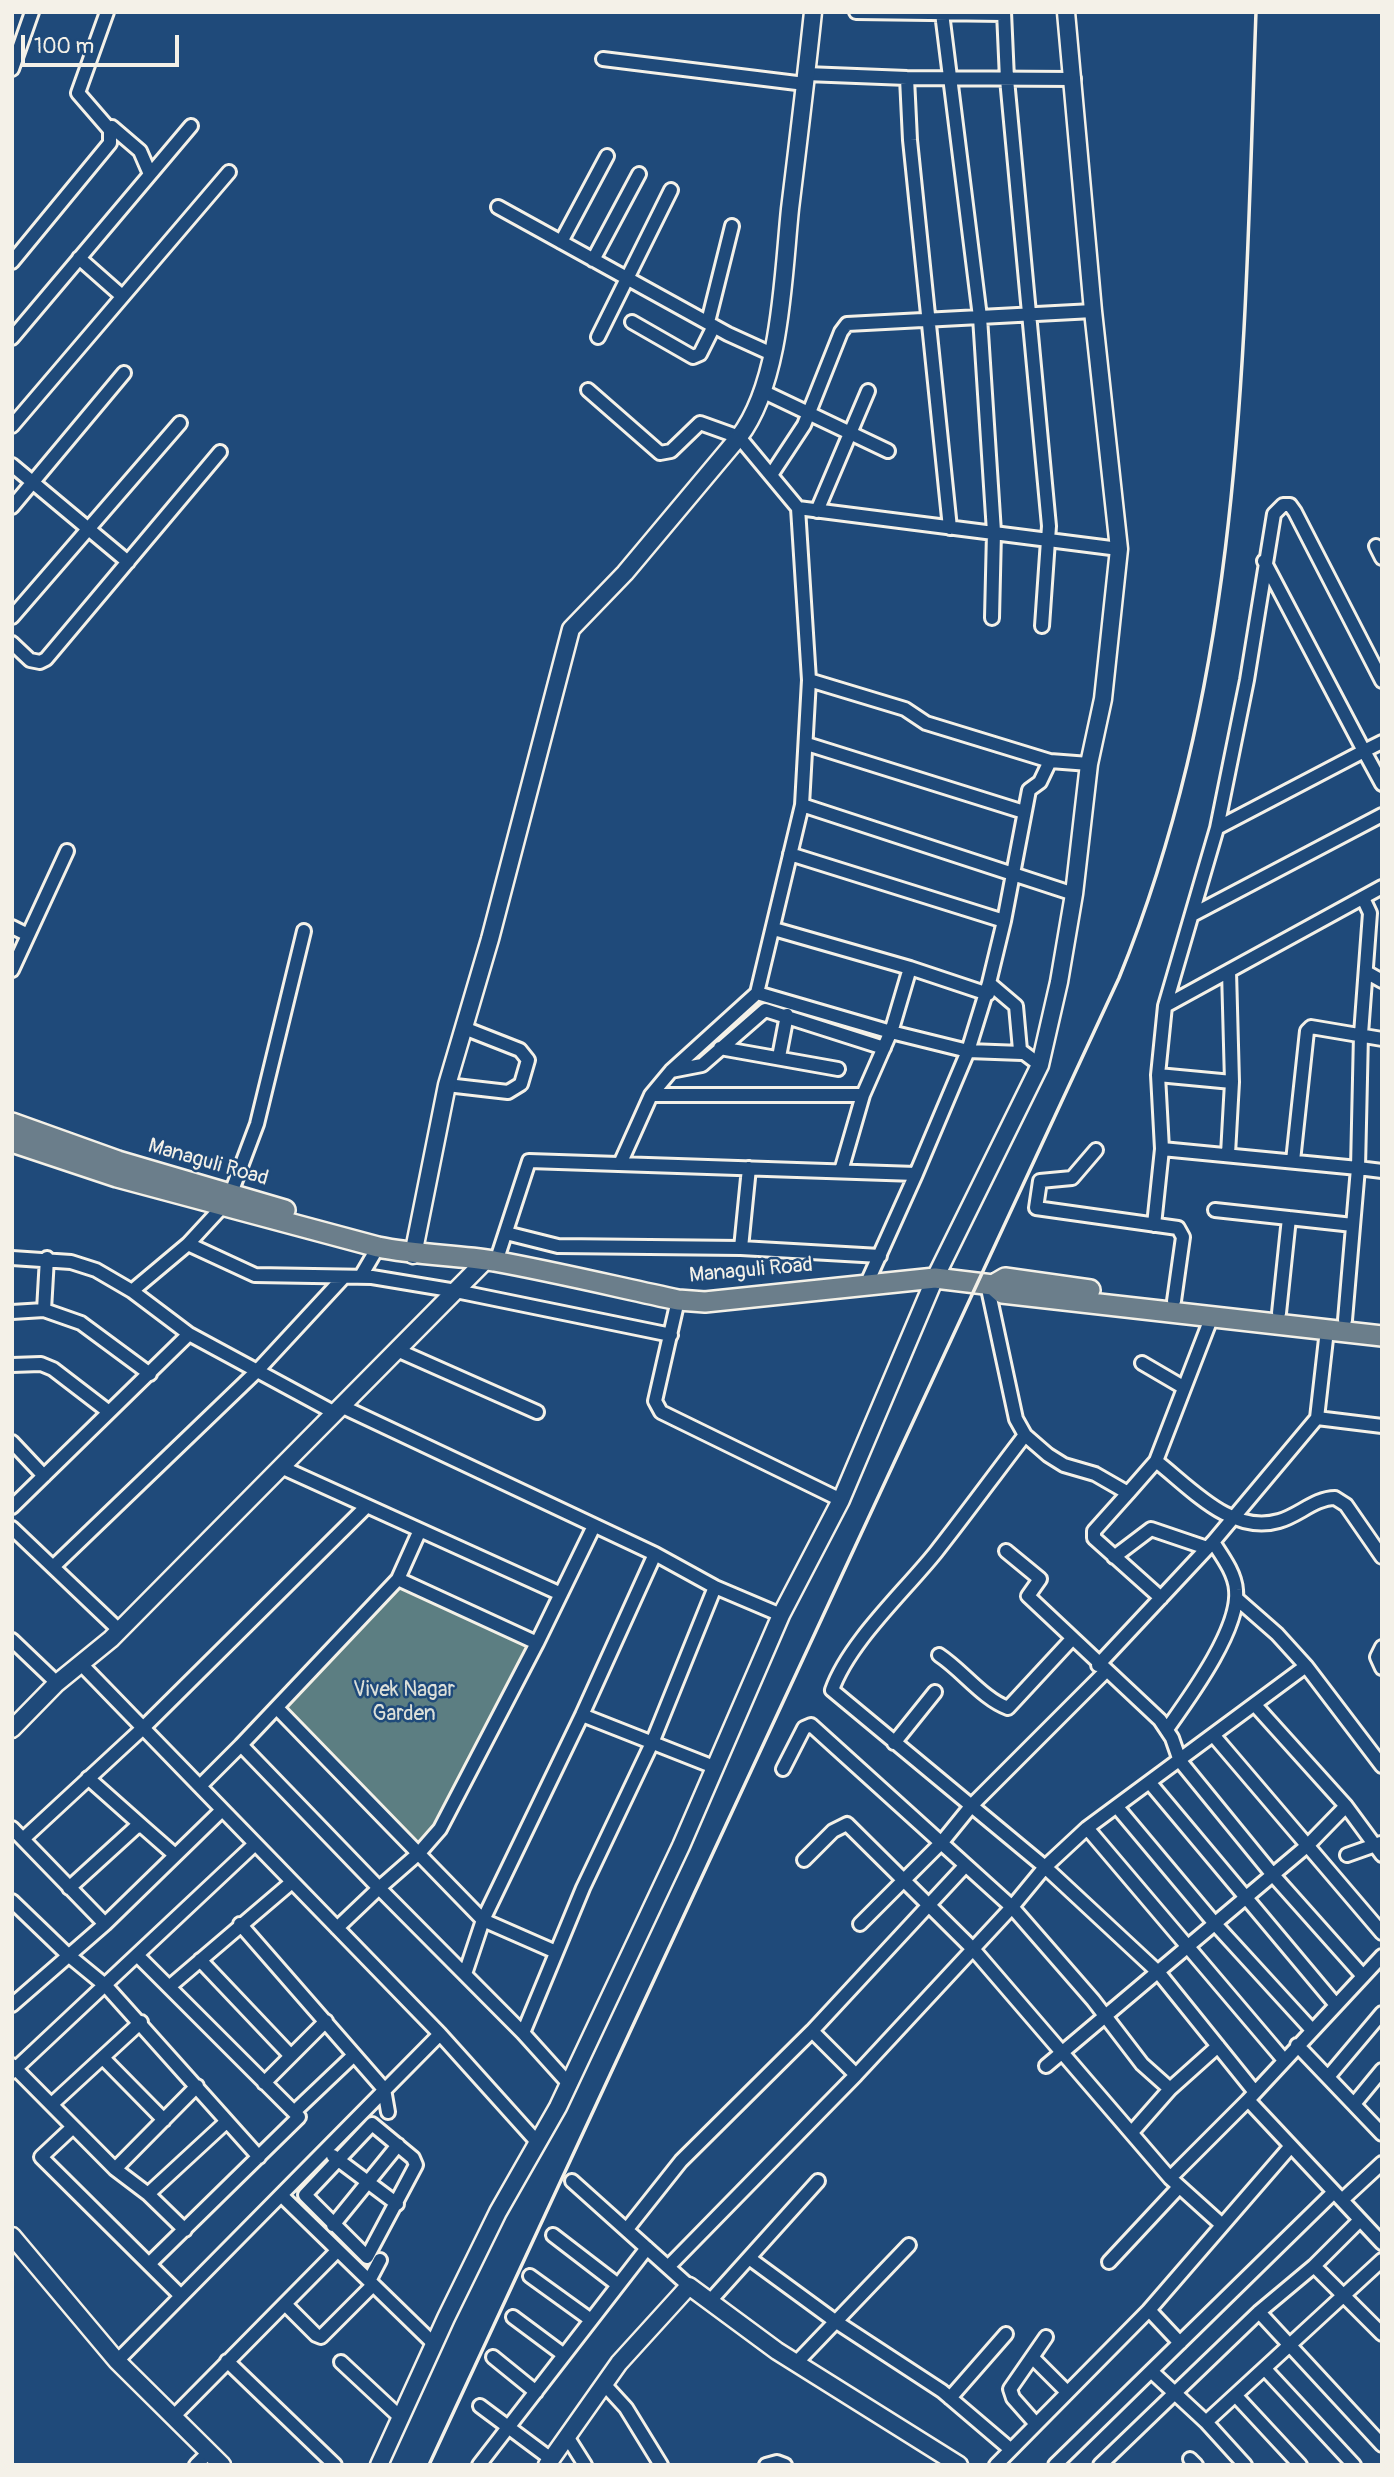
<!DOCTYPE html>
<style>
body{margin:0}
#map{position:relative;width:1394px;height:2477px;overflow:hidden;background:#1f4a7a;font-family:Pangolin,sans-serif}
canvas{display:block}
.frame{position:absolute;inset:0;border:14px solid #f4f1e8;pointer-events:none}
.scale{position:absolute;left:21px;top:35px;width:158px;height:32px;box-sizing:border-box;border:4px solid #f4f1e8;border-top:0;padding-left:9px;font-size:21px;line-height:24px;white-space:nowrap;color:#f4f1e8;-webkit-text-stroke:5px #1f4a7a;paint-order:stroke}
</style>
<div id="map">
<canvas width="1394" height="2477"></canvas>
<div class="frame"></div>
<div class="scale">100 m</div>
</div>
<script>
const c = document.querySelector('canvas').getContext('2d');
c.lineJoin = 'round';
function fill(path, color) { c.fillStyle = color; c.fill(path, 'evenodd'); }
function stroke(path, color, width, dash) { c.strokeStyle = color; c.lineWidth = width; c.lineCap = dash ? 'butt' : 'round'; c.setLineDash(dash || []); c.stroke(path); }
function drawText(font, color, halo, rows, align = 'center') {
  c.font = font + ' Pangolin,sans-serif'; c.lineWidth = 5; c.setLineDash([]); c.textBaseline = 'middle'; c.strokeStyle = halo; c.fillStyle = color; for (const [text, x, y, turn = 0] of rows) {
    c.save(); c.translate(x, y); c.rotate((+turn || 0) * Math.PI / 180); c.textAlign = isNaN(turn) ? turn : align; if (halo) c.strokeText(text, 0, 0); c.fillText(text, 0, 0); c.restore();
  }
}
fill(new Path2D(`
 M400 1585 529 1644 432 1831 419 1845 287 1707Z`), '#5c7e82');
const minor = new Path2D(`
 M856 12 1004 14
 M1004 12 1007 79 1049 526 1042 626
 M603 59 805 84
 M12 69 32 12
 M806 74 907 78 1074 79
 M907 78 910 140 950 528
 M112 127 140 151 150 174
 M498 207 728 334 772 354
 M561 242 607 156
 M79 258 122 296
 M593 260 639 174
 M12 262 110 143V130L78 93 107 12
 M632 322 693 357 700 354 714 326
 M708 322 732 226
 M598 337 671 190
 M12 338 191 126
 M588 390 660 453 671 451 700 423 739 437 798 508 809 680 802 805 757 993 671 1071 651 1095 620 1164
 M762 391 888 451
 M12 426 229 172
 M12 465 128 562
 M771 475 804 425 841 332 847 324 980 317 942 13
 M12 507 124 373
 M798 508 1119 549
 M817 511 868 391
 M1376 546 1382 558
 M12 617 180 423
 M992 618 994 532 980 317 1093 311
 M12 643 30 660 40 662 46 659 220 452
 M809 680 905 709 926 723 1050 761
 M1382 742 1364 751 1382 784
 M807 744 1024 812
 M802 805 1074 894
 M1217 828 1247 680 1274 514 1283 505H1290L1295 512 1382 681
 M790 854 1004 921 989 983
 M1363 898 1370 913 1361 1034 1358 1168 1382 1171
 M1194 914 1382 815
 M1004 921 1029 790 1040 782 1050 761 1089 764
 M12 927 28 935
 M774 929 910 968 988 994
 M12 970 67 851
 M1229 971 1232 1082 1158 1075 1165 1006 1217 828 1364 751 1264 561
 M1366 972 1382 981
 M757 993 891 1032 968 1051 1022 1053
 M1165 1006 1382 887
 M720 1048 838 1069
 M779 1057 787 1015
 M671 1071 702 1065 765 1010 884 1048
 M1158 1075 1162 1149
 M447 1085 508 1092 521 1084 528 1060 520 1050 464 1028
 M651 1095H863L841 1171
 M863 1095 892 1029 910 968
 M1096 1150 1072 1178 1040 1181 1036 1208 1178 1228 1183 1237 1174 1301
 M1228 1154 1232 1082
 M1293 1161 1307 1031 1311 1027 1382 1039
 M916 1174 968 1051 989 983 1016 1006 1020 1050 1040 1065
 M1215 1210 1353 1225
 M1154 1225 1162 1149 1358 1168 1345 1320
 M506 1233 558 1246 741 1248 880 1256
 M188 1244 255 1275 372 1277 456 1291 671 1335
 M741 1248 749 1168
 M12 1258 71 1262 96 1270 132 1291 189 1334 335 1413
 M496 1262 529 1161 916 1174 867 1283
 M361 1276 378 1247
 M987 1284 1016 1419 1025 1435 1048 1455 1064 1465 1095 1474 1128 1493 1156 1461C1191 1488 1231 1535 1279 1521 1298 1516 1315 1498 1335 1498L1346 1505 1382 1557
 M132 1291 188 1244 223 1206 231 1193 257 1124 304 931
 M678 1300 655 1401 661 1412 841 1500
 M44 1310 47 1258
 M12 1312 44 1310 81 1323 150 1374
 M1279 1313 1289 1218
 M397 1350 537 1412
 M1142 1363 1183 1387
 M12 1365 41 1364 53 1369 109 1412
 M341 1406 655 1554
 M1317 1418 1382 1426
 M1025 1435C995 1474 966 1514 936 1552 904 1592 849 1642 832 1690L1045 1867 1159 1973 1254 2091
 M12 1442 44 1476
 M1156 1461 1212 1316
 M281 1467 561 1594
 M1128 1493 1094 1531V1538L1161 1598
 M12 1507 189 1334
 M12 1528 119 1630
 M1006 1551 1040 1579 1028 1596 1160 1720 1172 1738 1180 1761 1273 1875 1363 1976
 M1114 1557 1151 1529 1207 1548
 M53 1567 256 1372 343 1278
 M398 1579 420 1530
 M12 1640 57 1683
 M537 1643 594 1526
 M1382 1647 1377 1657 1382 1668
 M939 1655C962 1670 983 1699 1008 1708L1071 1640
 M82 1665 440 2034 538 2143
 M1098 1665 1213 1542 1317 1418 1327 1330
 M1306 1666 1382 1766
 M1255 1705 1346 1806 1382 1855
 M277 1708 483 1920 556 1952
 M582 1715 714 1767
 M1167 1729C1189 1698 1240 1629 1236 1590 1235 1573 1222 1556 1213 1542
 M1214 1736 1382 1933
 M894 1743 935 1692
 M783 1769 804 1728 811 1725 1012 1907 1093 2000 1142 2064 1170 2089
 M88 1778 142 1826
 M1150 1783 1336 2005
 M200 1786 241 1745 379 1888 419 1853 440 1829 537 1643 398 1579 241 1745
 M1117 1807 1216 1925 1312 2030
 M12 1828 105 1924
 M1087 1828 1284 2060
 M23 1839 143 1728 366 1507
 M1347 1855 1381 1843
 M804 1860 833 1831 847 1824 973 1949 1170 2178
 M69 1888 136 1827 142 1826 175 1855
 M12 1901 67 1954 106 1986 259 2157
 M240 1924 384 2089 388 2112
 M860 1924 942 1842 972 1805 1106 1671
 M337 1928 379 1888 523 2033 569 2084
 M138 1956 299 2117 149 2264
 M1382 1956 1248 2100 1382 2243
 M200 1960 291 2056
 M465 1974 483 1920 582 1715 655 1554 715 1587 781 1615
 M169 1987 292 1882
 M12 2005 105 1924 222 1810
 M812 2031 856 2075
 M523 2033 583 1888 652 1743 715 1587
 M1297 2045 1382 2134
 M103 2058 164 2120
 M12 2065 115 2169 148 2194 185 2230
 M1046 2066 1308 1845 1346 1806
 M12 2072 255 1844
 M1328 2077 1382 2013
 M264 2083 326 2021
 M53 2103 141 2022
 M1354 2104 1382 2070
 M294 2112 353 2056
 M372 2124 413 2158 416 2165 367 2257 305 2195Z
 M73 2127 41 2157 181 2296
 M1133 2131 1170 2089 1218 2046
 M333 2156 397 2204
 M115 2169 197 2086
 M572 2181 689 2286
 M148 2194 225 2123
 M281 2195 434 2344
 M1342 2200 1382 2163
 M1221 2224 1170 2178 1248 2100
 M333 2225 398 2145
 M627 2229 681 2161 812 2031 965 1866
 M553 2235 618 2285
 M749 2258 835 2321 942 2391 1010 2449
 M1109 2262 1179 2187
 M1314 2266 1382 2334
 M668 2267 856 2075 1012 1907 1045 1867 1087 1828 1306 1666 1277 1634 1236 1598
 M530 2276 591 2320
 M710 2301 818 2181
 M286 2305 316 2335 321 2337 372 2286 370 2279 380 2260
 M1259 2312 1382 2445
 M513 2317 564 2355
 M1180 2343 1149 2310 1291 2146
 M493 2357 536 2392
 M1032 2357 1067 2392
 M117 2361 440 2034
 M227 2361 335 2465
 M341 2362 401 2418
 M796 2363 909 2245
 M1265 2369 1354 2465
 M1151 2371 1206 2422 1245 2465
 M604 2384 626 2408 661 2465
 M1236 2396 1300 2465
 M950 2398 1006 2334
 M480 2406 551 2459
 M173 2417 337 2251
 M1206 2422 1382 2260
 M1036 2424 1013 2398 1010 2389 1046 2337
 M568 2438 585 2465
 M1190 2459 1196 2465
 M196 2465 209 2452
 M479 2465 647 2248
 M766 2465 777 2462 785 2465
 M996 2465 1149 2310
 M1055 2465 1334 2192
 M1100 2465 1259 2312 1314 2266 1360 2220`);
const tertiary = new Path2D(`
 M413 1255 447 1085 490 939 571 629 625 573 739 437C781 382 783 277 790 209 798 144 806 78 813 12
 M12 1729 57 1683 111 1639 486 1260
 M12 2236 117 2361 222 2465
 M379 2465 446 2318 498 2212 558 2107 681 1846 781 1615 841 1500 935 1278 1040 1065 1059 982 1074 894 1089 764 1103 699 1119 549 1093 311 1066 12
 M547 2465 619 2363 689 2286 777 2351 959 2465`);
const primary = new Path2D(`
 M12 1123 118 1161 285 1210
 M12 1142 117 1177 378 1247C416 1255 455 1255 494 1261 555 1272 617 1287 678 1300L705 1302 935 1278 993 1285 1002 1293 1382 1336
 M993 1285 1005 1278 1090 1290`);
stroke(minor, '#f4f1e8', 18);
stroke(tertiary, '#f4f1e8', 21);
stroke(primary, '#f4f1e8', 24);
stroke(minor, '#1f4a7a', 12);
stroke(tertiary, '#1f4a7a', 16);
stroke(primary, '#6b7e8b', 19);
stroke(new Path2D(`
 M429 2465 1119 978C1246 666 1244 343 1256 12`), '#f4f1e8', 3.5);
drawText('21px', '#f4f1e8', '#1f4a7a', [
 ["Managuli Road",208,1163,16],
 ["Managuli Road",751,1271,-5]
]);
drawText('21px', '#dde0d9', '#1f4a7a', [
 ["Vivek Nagar",404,1691],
 ["Garden",404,1715]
]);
</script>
